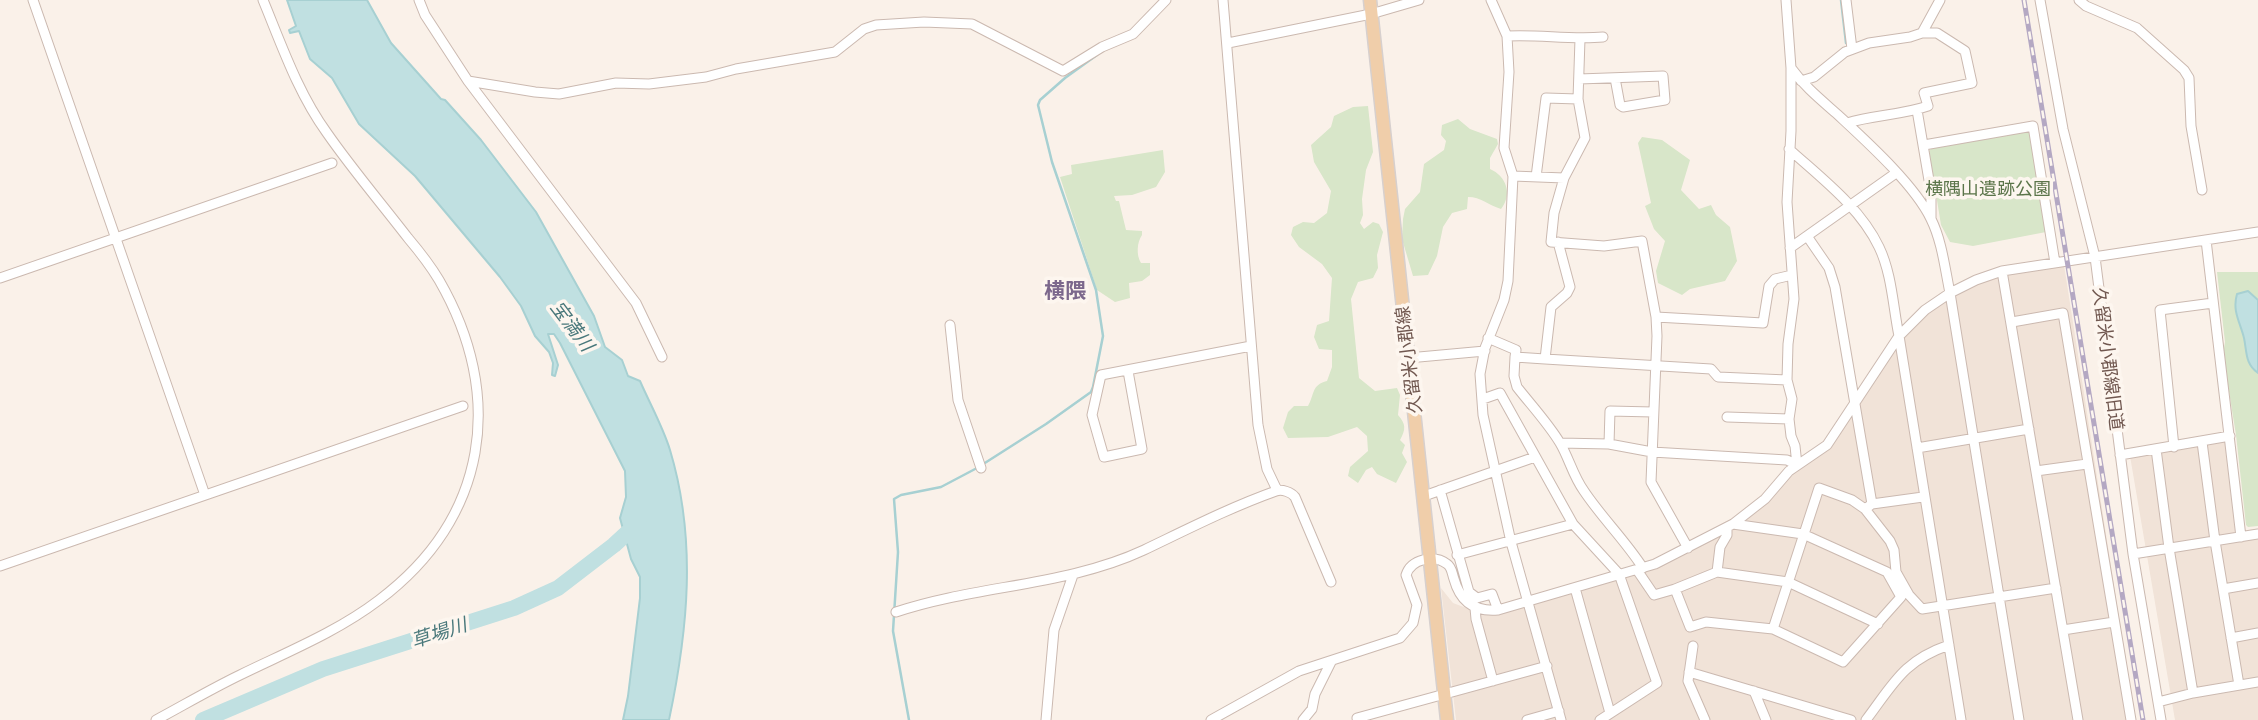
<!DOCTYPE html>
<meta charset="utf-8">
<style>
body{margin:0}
canvas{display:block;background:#faf1e9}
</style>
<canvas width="2258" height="720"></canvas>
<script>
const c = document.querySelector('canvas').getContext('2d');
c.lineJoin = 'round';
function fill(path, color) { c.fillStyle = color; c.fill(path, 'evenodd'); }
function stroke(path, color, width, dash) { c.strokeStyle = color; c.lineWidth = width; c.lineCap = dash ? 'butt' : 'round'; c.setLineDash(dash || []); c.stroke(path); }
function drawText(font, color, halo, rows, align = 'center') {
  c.font = font + ' Ubuntu,"Noto Sans JP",sans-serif'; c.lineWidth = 7; c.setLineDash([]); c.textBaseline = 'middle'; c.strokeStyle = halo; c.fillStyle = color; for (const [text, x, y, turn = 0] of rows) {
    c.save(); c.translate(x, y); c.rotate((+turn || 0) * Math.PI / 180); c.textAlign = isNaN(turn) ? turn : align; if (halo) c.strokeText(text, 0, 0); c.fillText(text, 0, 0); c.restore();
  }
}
fill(new Path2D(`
 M2064 265 2135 720H1456L1441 588 1453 603 1485 615 1503 613 1676 559 1767 502 1799 466 1827 450 1901 337 1942 299 1997 274Z
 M2234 437 2245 532 2258 530V720H2175L2130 456Z`), '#f1e3d8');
fill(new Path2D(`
 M1368 106 1373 152 1366 170 1362 199 1363 215 1360 223 1364 229 1373 222 1379 224 1383 232 1377 255 1378 268 1373 278 1358 282 1351 299 1359 378 1375 391 1397 388 1400 395 1398 415C1406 424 1406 429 1400 440L1405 445 1402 453 1407 462 1396 483 1377 474 1372 467 1366 470 1358 483 1348 476 1350 467 1368 451 1367 436 1357 427 1328 437 1288 438 1283 428 1288 412 1294 406H1308C1315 394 1311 385 1327 381L1332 367V350L1319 349 1314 337 1317 325 1329 321 1332 278 1322 264 1299 247 1291 235 1293 227 1303 222 1314 223 1327 213 1331 191 1314 162 1311 145 1331 127 1334 116 1353 107Z
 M1458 119 1470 129 1497 139 1498 144 1490 158V169C1506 176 1513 194 1501 209 1488 205 1481 197 1468 197L1467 209 1452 213 1443 227 1437 256 1428 275 1413 276 1402 239 1403 219 1405 209 1420 192 1424 164 1444 150 1446 141 1441 135 1442 125Z
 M2026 131 2030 134 2046 232 1973 246 1950 242 1941 225 1929 151 1933 147Z
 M1642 137 1662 140 1690 160 1681 190 1699 209 1711 205 1716 215 1730 227 1737 261 1725 281 1690 289 1682 295 1658 283 1656 271 1665 241 1654 229 1645 206 1651 203 1638 143Z
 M1163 150 1165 172 1156 187 1132 195 1114 196 1116 201H1119L1126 230 1142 231V235C1137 242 1136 255 1141 263H1150V275L1142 281 1129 283 1130 298 1115 302 1097 290 1060 177 1072 174 1071 165Z
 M2217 272H2258V526L2248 527 2246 525 2236 435 2223 354 2225 342Z`), '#d8e6c9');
const water = new Path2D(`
 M287 0H367L391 43 441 99 445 100 481 140 536 212 594 316 605 347 622 360 628 376 640 381C650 404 663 427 670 450 697 540 688 630 669 720H623L628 696 640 598V577L631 559 620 518 626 497 625 471 560 343 554 334H548L558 365 555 376 552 375 553 363 549 352 535 336 521 306 500 277 415 176 359 124 332 78 310 59 299 31 290 33 289 30 296 26Z
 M2248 291 2258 300V373C2245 364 2247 352 2244 338 2240 322 2232 311 2237 294Z`);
fill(water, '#c0e0e1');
stroke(water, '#a7d0d2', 2);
stroke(new Path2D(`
 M1841 0 1846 43
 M909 720 893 631 898 552 894 499 901 495 941 487 977 468 1046 424 1091 392 1093 387 1103 336 1096 290 1052 162 1038 105 1040 100 1065 78 1097 55`), '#a7d0d2', 2.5);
stroke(new Path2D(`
 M203 720 323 669 514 608 558 588 614 545 639 522`), '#c0e0e1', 16);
const minor = new Path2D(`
 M33 0 205 495
 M419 0 425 15 468 81 636 303 662 357
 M1223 0 1258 425 1267 469 1277 490
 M1491 0 1507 36 1509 72 1504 148 1513 176 1508 281 1504 300 1485 348 1480 374 1483 415 1511 542 1561 720
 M1786 0 1791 68V131L1787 202 1794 299 1788 344 1787 380 1792 399 1789 419 1791 436 1795 446 1797 465
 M1846 0 1852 49
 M2040 0 2063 129 2095 257 2133 554 2161 720
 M2079 0 2086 6 2137 28 2184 70 2189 78 2191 126 2202 190
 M1922 33 1940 0
 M1507 36C1539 34 1570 40 1603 37
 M1580 39 1578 99 1585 138 1564 178 1554 213 1551 242 1604 246 1642 241 1656 317 1657 336 1651 482 1688 548
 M1228 43 1371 14 1419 0
 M1791 68C1804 86 1820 99 1837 114 1866 141 1914 184 1931 219 1942 241 1945 269 1950 293L2019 720
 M1579 79 1663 76 1665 100 1623 107 1620 105 1615 78
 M468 81 535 92 559 94 616 83 649 84 706 77 736 69 835 52 864 29 876 25 924 22 972 24 1063 71 1102 47 1133 34 1166 0
 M1801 81 1814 77 1845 52 1869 43 1910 37 1922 33H1937L1965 51 1972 83 1924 93 1928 106C1902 115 1873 115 1847 123
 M1917 110 1931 192V218
 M1924 145 2033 126 2055 263
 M1789 149C1821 178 1860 207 1879 247 1892 274 1893 307 1899 336L1961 720
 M1513 176 1564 178
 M1536 177 1546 98 1578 99
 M1807 236 1829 268 1835 287 1872 504 1865 509 1890 541 1894 550 1896 572 1909 595 1922 609 2056 588
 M2206 240 2241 537
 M1558 242 1570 287 1567 293 1551 307 1545 359 1711 369 1718 377 1787 380
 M1790 248 1896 173
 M2002 271 2078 720
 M0 278 332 163
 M1656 317 1763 323 1769 286 1775 279 1792 275
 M2012 322 2063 313 2131 720
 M950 325 958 400 981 468
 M1488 338 1516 350 1515 357 1545 359
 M1515 357 1514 376 1517 387C1531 405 1548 423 1560 443 1569 458 1573 476 1584 491 1602 518 1625 540 1643 568
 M1408 358 1485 351
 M1128 371 1142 449 1104 457 1092 415 1101 375 1251 346
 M1483 399 1500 393 1573 524 1619 574 1657 683 1600 720
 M1727 417 1789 419
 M2202 442 2215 541 2239 685
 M1560 443 1609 444 1652 452 1787 460 1797 465
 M1609 444 1610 411 1653 412
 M2174 447 2160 310 2213 303
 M1917 448 2029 429
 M2156 449 2169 548 2193 693
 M2120 455 2230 436
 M2036 471 2087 464
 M1440 490 1469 592 1477 598 1492 594 1498 610
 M1424 496 1535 457
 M1872 504 1923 497
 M1733 524 1803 534 1887 572 1901 597 1843 662 1773 629
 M1727 528V535L1720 547 1717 572 1788 582 1878 624
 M2133 554 2258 534
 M1457 555 1573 524
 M0 566 463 406
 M1637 570 1654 595 1675 589 1690 627 1706 622 1773 629 1819 488 1852 500 1865 509
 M1575 588 1610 713
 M1675 589 1717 572
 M2223 589 2258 583
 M1475 608 1476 619 1493 681
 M896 612C977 585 1067 586 1144 550 1188 529 1231 507 1276 491 1282 489 1291 492 1295 497L1331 582
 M2063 630 2114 622
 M2231 638 2258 633
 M1693 646 1688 681 1705 720
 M1689 672 1851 720
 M1754 691 1766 720
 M2158 702 2193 693 2258 682
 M1357 718 1547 666
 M156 720C184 705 211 689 240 675 287 652 337 632 379 600 488 518 506 396 439 280 430 265 419 251 408 238 381 203 352 169 327 133 298 93 282 46 263 0
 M1046 720 1054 630 1073 575
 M1211 720 1299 671 1400 638 1413 623 1417 605 1406 575C1411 559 1434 554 1447 564 1452 567 1452 574 1454 579 1460 601 1474 612 1498 610L1655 564 1733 524 1765 499 1789 471 1827 445 1899 336 1925 310 1950 293 1976 280 2002 271 2258 232
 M1303 720 1312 709 1315 694 1331 662
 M1527 720 1559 711
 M1866 720C1894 683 1903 661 1949 645`);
const major = new Path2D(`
 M1370 0 1447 720`);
stroke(minor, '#cbb9b0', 11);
stroke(major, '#d7d0ce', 15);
stroke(minor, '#fff', 9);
stroke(major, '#f0ceaa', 12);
const rail = new Path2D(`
 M2024 0 2143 720`);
stroke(rail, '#b4a8c3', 5);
stroke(rail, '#fdf6ef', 2.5, [8]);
drawText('18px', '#5b754a', '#fdf6ef', [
 ["横隅山遺跡公園",1988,189]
]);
drawText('18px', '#715850', '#fdf6ef', [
 ["久留米小郡線旧道",2108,359,83],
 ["久留米小郡線",1409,360,-97]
]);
drawText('italic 19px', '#49787b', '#fdf6ef', [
 ["宝満川",572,326,53],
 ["草場川",439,633,-18]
]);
drawText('bold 21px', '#7c688c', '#fdf6ef', [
 ["横隈",1065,291]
]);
</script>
